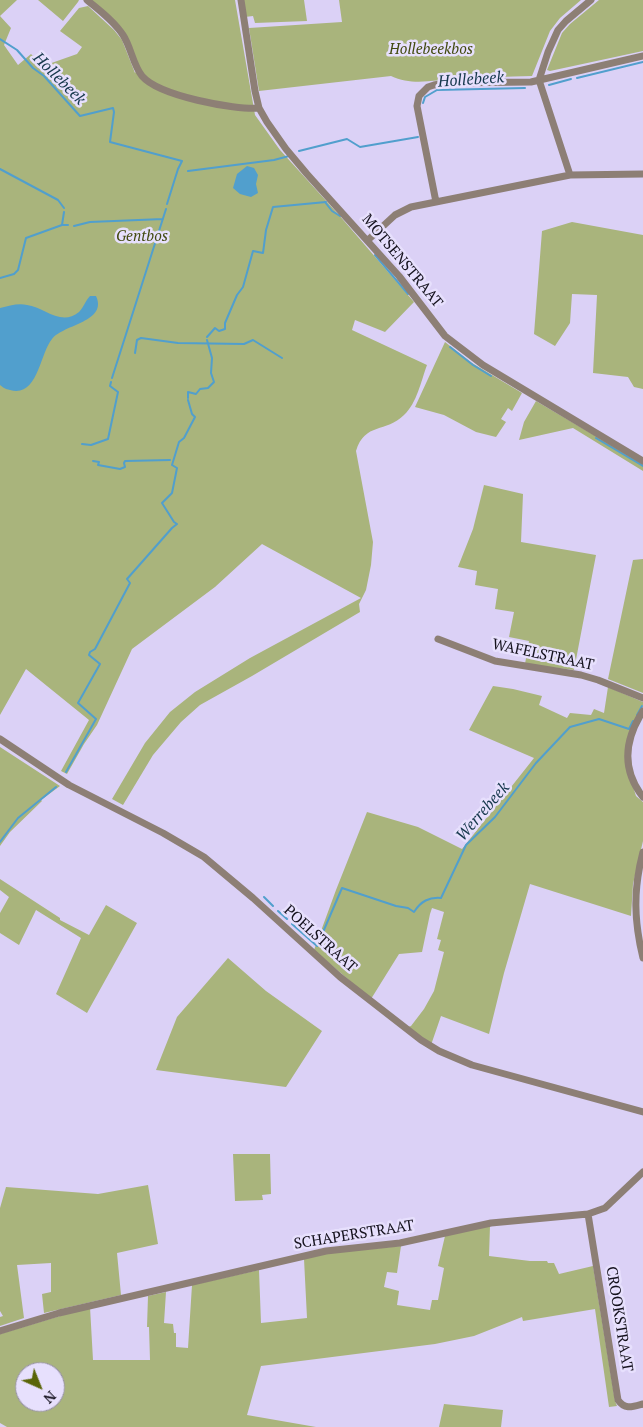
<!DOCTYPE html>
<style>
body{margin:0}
#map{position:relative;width:643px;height:1427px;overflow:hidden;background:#dbd1f6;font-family:"PT Serif",serif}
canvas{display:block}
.north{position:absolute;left:15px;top:1362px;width:50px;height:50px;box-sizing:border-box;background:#e7e0fd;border:1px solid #938da3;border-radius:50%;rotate:136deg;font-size:14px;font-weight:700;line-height:20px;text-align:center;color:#14111d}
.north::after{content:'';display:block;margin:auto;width:18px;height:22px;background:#5a6508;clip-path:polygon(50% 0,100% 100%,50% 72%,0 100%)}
</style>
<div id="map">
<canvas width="643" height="1427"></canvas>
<div class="north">N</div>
</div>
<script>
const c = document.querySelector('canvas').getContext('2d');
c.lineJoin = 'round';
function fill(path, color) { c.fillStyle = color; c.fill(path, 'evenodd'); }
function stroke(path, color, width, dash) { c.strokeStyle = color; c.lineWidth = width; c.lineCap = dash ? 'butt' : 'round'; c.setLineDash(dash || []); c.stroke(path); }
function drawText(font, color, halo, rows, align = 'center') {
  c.font = font + ' "PT Serif",serif'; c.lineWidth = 5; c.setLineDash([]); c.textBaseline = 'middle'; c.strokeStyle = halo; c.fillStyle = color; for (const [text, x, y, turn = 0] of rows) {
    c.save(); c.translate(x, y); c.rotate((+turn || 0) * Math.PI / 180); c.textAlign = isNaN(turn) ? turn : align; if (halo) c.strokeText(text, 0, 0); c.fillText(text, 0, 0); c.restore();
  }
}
fill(new Path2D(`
 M0 0H17L0 16 11 28 4 45 18 65 31 54 43 66 77 54 82 47 60 31 79 8 88 6 114 30 122 40 135 73 138 69 129 44 88 0H235L255 115 280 150 339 215 414 302 385 332 355 320 352 330 427 365C421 381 417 403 404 415 386 433 365 422 356 451L373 542 371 565 366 590 359 604 360 612 252 676 200 705 181 722 153 755 123 805 112 799 145 743 170 712 195 692 250 658 361 598 262 544 215 587 132 649 97 725 84 744 67 774 61 771 89 720 26 669 0 715Z
 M38 0H79L78 2 63 21Z
 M242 0H304L307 21 255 23 253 16 245 17Z
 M339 0H581L560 18 550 31 532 76C507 77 481 77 455 79 433 80 412 86 391 76L259 91 249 28 342 22Z
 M599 0H643V51L550 71 547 70 562 33 570 24Z
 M572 222 643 235V389L634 387 628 377 593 373 597 295 572 294 570 323 555 346 534 334 542 231Z
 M445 342 472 363 522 393 512 411 508 408 501 419 506 422 496 437 476 432 444 415 415 407Z
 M536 401 643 464V471L573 428 519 440 524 422Z
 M484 485 523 494 521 542 596 555 574 670 525 664 529 641 509 637 514 612 495 609 498 589 475 585 477 571 458 567 473 529Z
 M643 559V693L608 679 633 560Z
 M493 686 513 689 542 696 539 705 567 718 570 713 591 715 594 709 604 713 608 687 643 702V705L632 725 629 774 636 796 643 802V841L633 884 631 916 530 884 504 973 489 1034 441 1016 431 1045 408 1027 411 1026 424 1009 434 991 444 952 438 950 441 940 437 939 444 912 432 908 430 914 422 952 399 954 371 999 314 950 336 890 367 812 418 827 462 849 534 758 469 730Z
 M0 747 60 786 41 800 42 801 10 832 0 846Z
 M0 879 60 918V920L89 935 106 905 137 923 87 1013 56 994 81 938 36 910 19 945 0 933V913L9 897 0 890Z
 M228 958 266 991 322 1031 286 1087 156 1070 177 1017Z
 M233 1154H270L271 1194 262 1195 263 1200 235 1201Z
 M148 1185 158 1244 117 1253 121 1295 44 1313 42 1294 51 1292V1263L17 1265 24 1318 0 1326V1317L3 1316 0 1311V1208L6 1187 98 1194Z
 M490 1226 489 1256 530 1261H547L548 1263H554L559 1274 593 1266 615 1401 617 1406 609 1407 595 1309 523 1321 522 1317 474 1336 435 1344 261 1366 247 1415 316 1427H7L0 1423V1334L90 1307 93 1360H150L149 1327H147L148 1296 166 1292 164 1323 173 1324 174 1333H176V1347L188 1348 192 1285 259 1270 261 1323 307 1318 304 1259 330 1253 401 1246 397 1273 387 1272 384 1287 399 1291 397 1305 430 1310 432 1300H438L444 1268 438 1266 445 1236ZM25 1372H55V1402H25Z
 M444 1404 503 1410 501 1427H439Z`), '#a9b47c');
fill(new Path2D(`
 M247 166 254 168 258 175 256 184 258 193 251 197 240 194 233 188 237 174Z
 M90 296H96C108 322 64 324 52 339 40 353 38 398 10 390 5 389 4 388 0 385V308C9 306 18 303 27 305 44 307 61 327 79 312 84 307 85 301 90 296Z`), '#519fcd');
stroke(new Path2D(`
 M0 39 17 50 33 68 44 76 80 116 113 108 114 112 110 142 182 161 178 169 167 204
 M577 78 643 62
 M549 85 571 79
 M423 103 425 97 437 90 525 88
 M299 151 347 139 360 147 418 137
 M0 169 58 200 64 208
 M188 171 274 160 289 156
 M325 202 332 211 340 216
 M62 225 64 212
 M74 226 90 222 163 219
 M375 255 408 294
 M0 278 14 274 18 270 26 238 62 225H68
 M207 337 215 328 219 331 225 329V323L237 295 243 287 253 251 263 253 266 230 273 207 326 202
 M450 347 473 365 491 376
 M135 353 137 340 141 338 178 343 244 344 253 340 282 358
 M112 378 166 209
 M188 398V392L196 394 200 389 208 388 214 382 211 373 212 358 207 340
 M596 438 643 466
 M82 444 91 445 108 439 118 392 110 386 111 382
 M93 461 99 462 98 465 120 469 125 467 124 463 125 461 170 460
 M637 715 642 706
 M66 772 96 719 78 703 100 664 89 655 90 652 95 649 130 583 127 579 172 528 177 524 174 522 162 503 172 493 177 468 172 465 179 442 184 438 195 417 192 414 188 400
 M0 842 18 818 56 787
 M264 897 273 906
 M278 911 287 919
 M292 924 317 946 342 888 396 906 408 908 414 912C421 901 429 897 441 898L466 845 495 817 536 763 570 727 599 719 629 729 633 721`), '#519fcd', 2);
stroke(new Path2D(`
 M87 0C99 10 114 21 123 35 131 47 133 65 142 76 159 96 234 110 259 108
 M241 0 255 91 259 108 267 122 286 149 307 174 399 276 445 336 483 365 643 461
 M570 175 539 80 548 52 558 30 566 21 591 0
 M436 202 417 106 419 96 428 87 434 85 445 83 531 82 643 56
 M368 240 395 215 411 207 570 175 643 174
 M438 639 495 661 581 675 598 680 643 698
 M643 711C625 739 621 769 643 797
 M0 739 69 785 163 833 204 857 253 898 340 977 421 1040 439 1051 472 1065 643 1112
 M643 852C633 890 634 921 643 958
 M588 1214 618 1400C625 1410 632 1407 643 1404
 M0 1331 59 1313 326 1251 400 1243 491 1223 588 1214 605 1208 643 1172`), '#8d7f75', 7);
drawText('italic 15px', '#424a10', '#e7e0fd', [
 ["Hollebeekbos",431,50],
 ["Gentbos",142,237]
]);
drawText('15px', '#14111d', '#e7e0fd', [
 ["MOTSENSTRAAT",402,261,50],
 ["WAFELSTRAAT",543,655,12],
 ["POELSTRAAT",320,939,42],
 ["SCHAPERSTRAAT",354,1235,-9],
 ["CROOKSTRAAT",619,1319,81]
]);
drawText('italic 16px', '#15374b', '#e7e0fd', [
 ["Hollebeek",59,79,45],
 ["Hollebeek",471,80,-4],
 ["Werrebeek",483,812,-49]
]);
</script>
